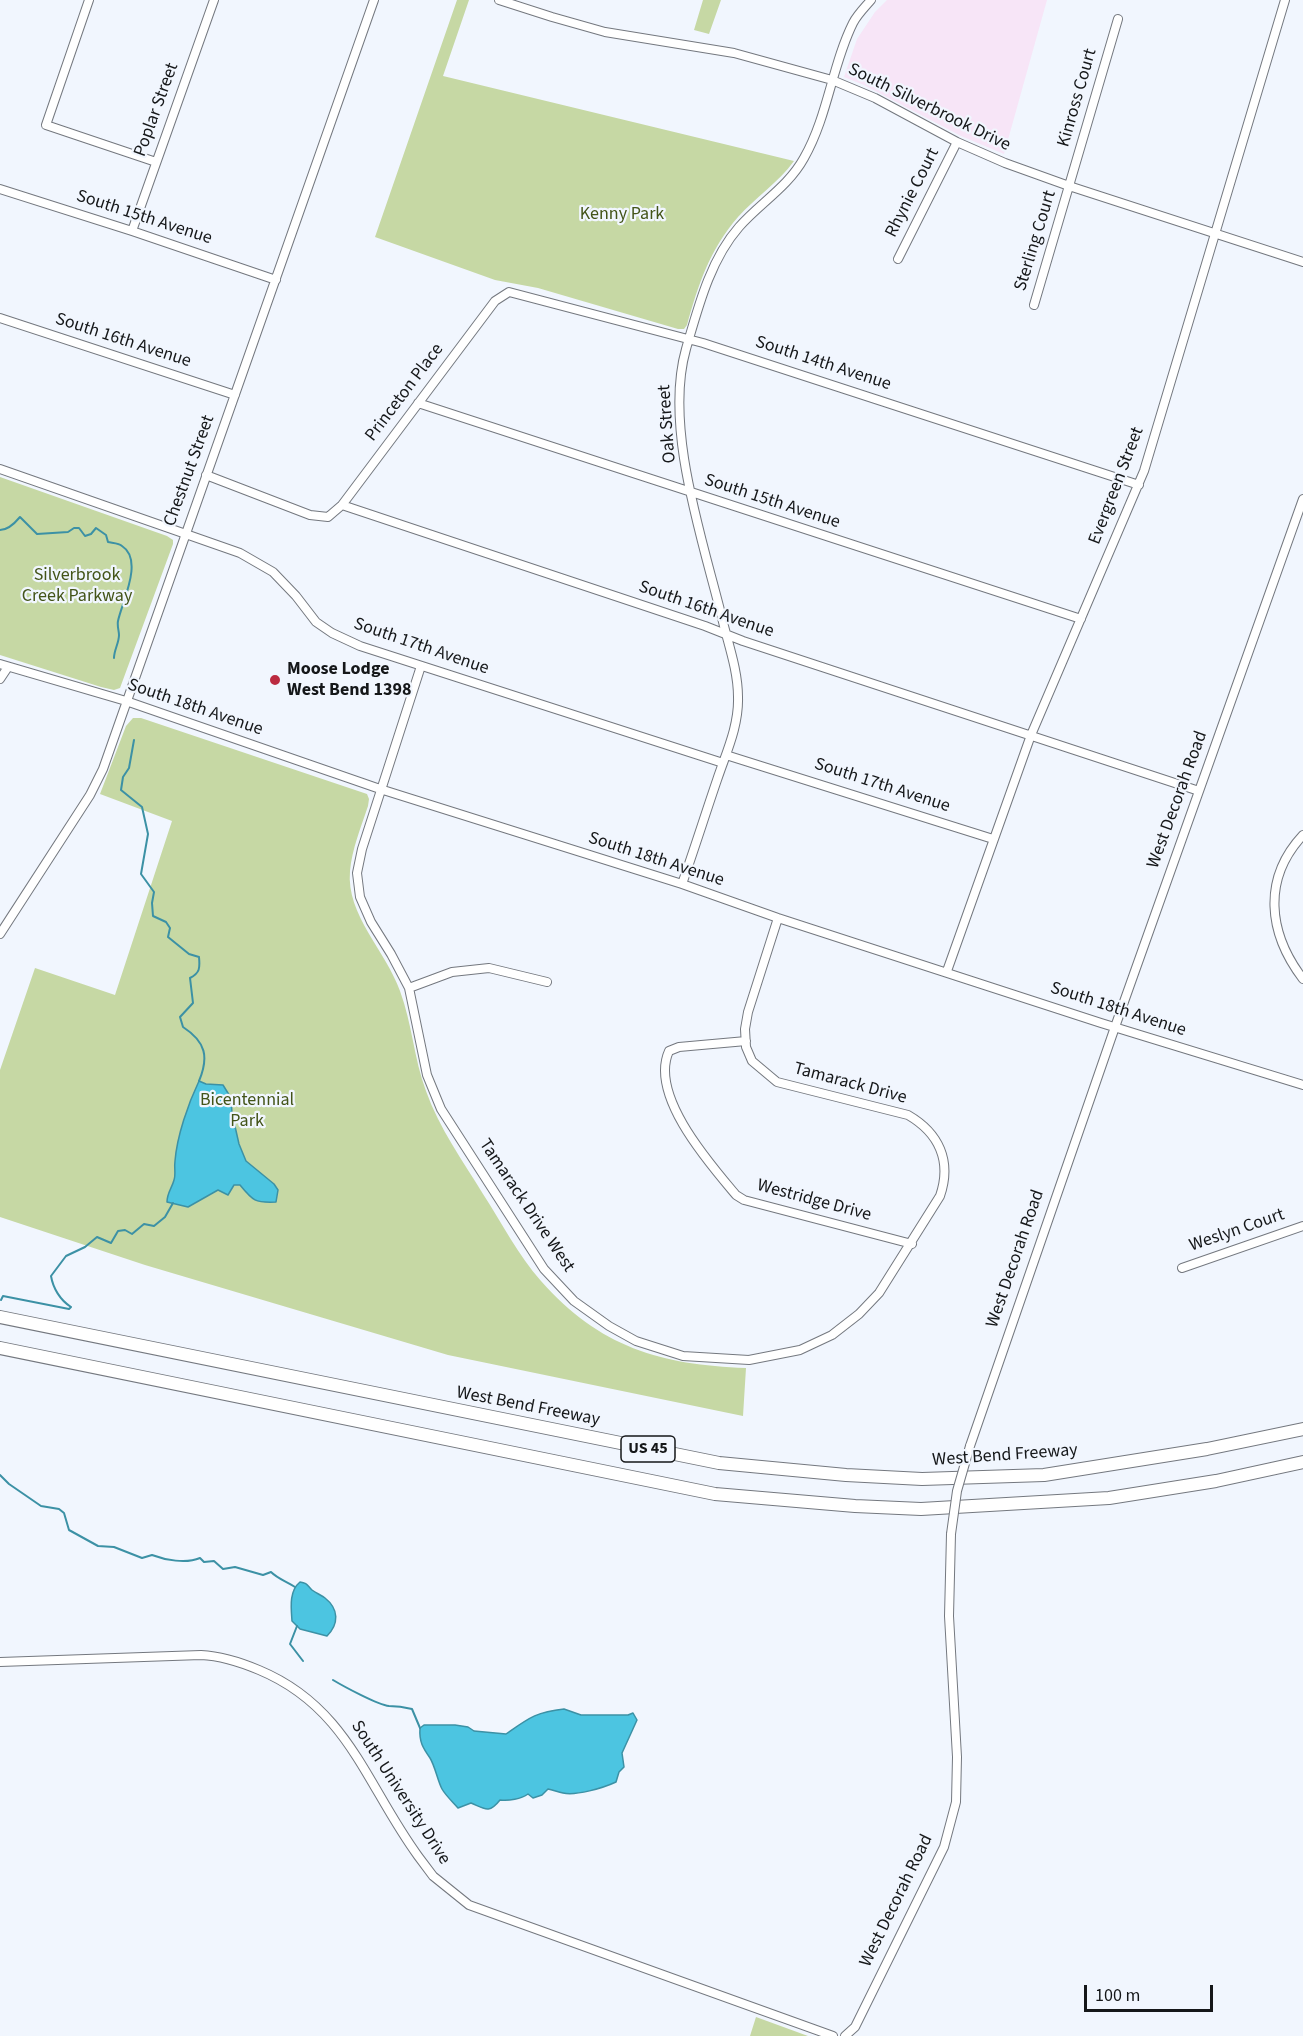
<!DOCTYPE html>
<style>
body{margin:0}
#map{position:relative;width:1303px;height:2036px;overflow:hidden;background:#f1f6fe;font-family:"Source Sans 3",sans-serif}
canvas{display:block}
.scale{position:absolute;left:1084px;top:1985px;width:129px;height:27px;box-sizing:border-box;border:3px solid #151719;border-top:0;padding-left:8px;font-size:18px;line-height:21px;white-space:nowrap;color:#151719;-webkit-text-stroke:4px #f1f6fe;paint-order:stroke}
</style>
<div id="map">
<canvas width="1303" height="2036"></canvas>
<div class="scale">100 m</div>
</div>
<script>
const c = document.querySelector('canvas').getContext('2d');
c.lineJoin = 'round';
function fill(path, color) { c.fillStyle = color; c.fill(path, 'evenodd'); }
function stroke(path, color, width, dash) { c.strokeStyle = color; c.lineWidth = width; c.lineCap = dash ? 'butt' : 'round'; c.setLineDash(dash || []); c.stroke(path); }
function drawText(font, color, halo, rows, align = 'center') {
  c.font = font + ' "Source Sans 3",sans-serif'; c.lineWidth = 4.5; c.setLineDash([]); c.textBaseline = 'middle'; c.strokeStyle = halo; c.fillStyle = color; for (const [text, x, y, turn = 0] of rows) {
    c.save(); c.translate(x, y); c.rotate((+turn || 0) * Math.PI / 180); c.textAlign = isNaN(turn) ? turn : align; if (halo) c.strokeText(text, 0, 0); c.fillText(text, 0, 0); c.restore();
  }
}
fill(new Path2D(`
 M887 0H1047L1004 154 961 136 864 85 844 77 857 39 875 12Z`), '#f7e5f7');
fill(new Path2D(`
 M457 0H469L443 76 794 161C778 183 756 197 738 217 710 249 698 285 687 325L684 329H678L538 288 495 280 375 237Z
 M703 0H721L709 34 694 30Z
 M0 477 167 536 173 540V544L120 688 114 690 101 687 0 655Z
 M133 718H141L367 794 369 799 368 806C361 827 352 849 350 871 346 915 386 951 400 991 412 1023 414 1059 426 1091 439 1128 463 1161 483 1194 502 1223 518 1255 541 1281 599 1347 661 1365 746 1368L743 1416 448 1355 145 1265 0 1217V1070L35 968 115 995 172 821 100 794 126 726Z
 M756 2017 808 2036H750Z`), '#c6d8a4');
const water = new Path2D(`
 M199 1081 206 1084 223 1085 231 1098 232 1113 239 1144 246 1161 274 1184 278 1190 276 1202C255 1203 253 1201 240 1185H234L228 1195 218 1190 188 1207 167 1202C167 1193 172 1188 174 1180 176 1174 174 1168 175 1161 177 1136 188 1104 199 1081Z
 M300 1582C307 1583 307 1585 312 1590 316 1593 321 1595 325 1598 339 1609 339 1624 327 1636L300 1629 292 1621C291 1607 289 1591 300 1582Z
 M564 1709 581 1715H628L633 1713 637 1720 622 1753 624 1767 619 1772 616 1782C603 1788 576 1796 563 1793 558 1792 553 1790 548 1789L542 1795 533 1798 528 1794C521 1799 509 1801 500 1800 489 1814 485 1809 471 1803L458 1808C453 1802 446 1796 442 1789 438 1782 435 1766 430 1758 423 1748 419 1742 420 1728L424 1725H455L468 1727 474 1731 506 1734C529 1718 536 1712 564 1709Z`);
fill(water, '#4cc5e1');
stroke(water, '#3c91a5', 1.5);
stroke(new Path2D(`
 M0 530C8 530 15 523 20 517L37 534 68 532 74 528H79L85 536 91 534 96 528 106 535 108 542C112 543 119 543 122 546 144 560 122 602 118 621 117 626 119 631 119 635 119 643 114 650 114 658
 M134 740 129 768 123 777 121 790 142 807 148 834 141 874 154 892 152 903 153 916 166 922 170 928 168 937 189 954 199 957C200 968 200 973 190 978L193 1003 180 1017 183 1027C206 1042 209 1057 199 1081
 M1 1300 3 1296 69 1309 71 1307C60 1300 53 1288 51 1276L66 1256 85 1247 97 1237 111 1243 118 1231 125 1230 132 1234 144 1224 154 1226 165 1217 173 1203
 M0 1475 9 1484 41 1506 59 1509 64 1513 69 1530 98 1546 114 1547 142 1558 152 1555C165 1560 186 1564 200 1558L204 1562 214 1561 223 1569 235 1567 263 1575 271 1572C278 1579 286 1581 295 1587
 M297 1626 290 1644 303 1661
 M333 1680C343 1686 378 1705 389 1706 397 1706 404 1707 412 1709L420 1728`), '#3c91a5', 2);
const minor = new Path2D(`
 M89 0 46 125 156 162
 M499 0 552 17 605 32 734 53 832 80 875 98 957 142 1005 163 1069 186 1303 262
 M0 189 132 231 276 280
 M132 231 214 0
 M898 259 957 142
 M1034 305 1118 19
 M0 318 235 395
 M418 403 1081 619
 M0 469 240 553 273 572 296 596 316 622 332 633 360 646 723 763
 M206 475 310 515 328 517 342 505 495 301 509 292 703 343 1139 485
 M342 505 705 626 743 641 1199 791
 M0 664 126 701 380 789 682 884 778 918 1101 1023 1303 1085
 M421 666 362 849 357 873 360 897 371 922 391 954 409 988 427 1075 441 1109 544 1269 574 1301 609 1326 636 1341 683 1356 749 1360 800 1350 832 1335 859 1314 879 1293 940 1196C952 1161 939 1133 908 1115L777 1082 752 1061 746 1047 745 1029 748 1012 778 918
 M0 679 8 667
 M726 755 993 839
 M1303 835C1262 879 1268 933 1303 979
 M682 884C694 850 705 815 717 780 726 753 739 726 738 697 738 673 730 649 724 626 705 546 663 429 686 349 698 308 710 260 739 227 760 203 788 187 804 158 828 116 832 65 853 23 857 15 865 7 871 0
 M0 934 90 795 103 769 374 0
 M947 971 1031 735 1144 471 1285 0
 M409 988 452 972 489 968 547 982
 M746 1041 679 1047 669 1051C649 1095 709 1163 736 1195L744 1200 912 1244
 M1182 1268 1303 1226
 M970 1446 1115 1027 1303 499
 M0 1662 201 1655C222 1656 240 1662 259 1670 348 1707 366 1785 418 1856L433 1876 469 1905 833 2036
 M845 2036 855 2027 944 1847 956 1802 957 1757 949 1616 951 1534`);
const highway = new Path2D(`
 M0 1317 719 1463 846 1475 922 1479 1044 1475 1207 1449 1303 1429
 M0 1348 715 1494 855 1506 921 1509 1109 1498 1216 1481 1303 1462`);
stroke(minor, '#74787f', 10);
stroke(highway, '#74787f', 14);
stroke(minor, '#fff', 8);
stroke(highway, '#fff', 12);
const minorBridge = new Path2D(`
 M951 1534 957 1491 970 1446`);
stroke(minorBridge, '#74787f', 10, []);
stroke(minorBridge, '#fff', 8);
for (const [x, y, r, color] of [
 [275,680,6,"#bb2a40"]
]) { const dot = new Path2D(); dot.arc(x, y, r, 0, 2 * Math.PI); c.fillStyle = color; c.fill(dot); stroke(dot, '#f1f6fe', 2); }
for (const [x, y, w] of [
 [648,1449,54]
]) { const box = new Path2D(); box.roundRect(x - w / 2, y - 13, w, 26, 4.5); c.fillStyle = '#f1f6fe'; c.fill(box); stroke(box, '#151719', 1.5); }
drawText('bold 16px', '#151719', null, [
 ["US 45",648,1449]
]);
drawText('18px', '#151719', '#f1f6fe', [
 ["Kinross Court",1078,98,-74],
 ["South Silverbrook Drive",929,108,26],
 ["Poplar Street",157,110,-70],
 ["Rhynie Court",913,193,-63],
 ["South 15th Avenue",144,218,18],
 ["Sterling Court",1036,241,-73],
 ["South 16th Avenue",123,341,18],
 ["South 14th Avenue",823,364,18],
 ["Princeton Place",405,393,-53],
 ["Oak Street",668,424,-94],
 ["Chestnut Street",190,471,-70],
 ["Evergreen Street",1117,486,-69],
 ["South 15th Avenue",772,502,18],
 ["South 16th Avenue",706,610,19],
 ["South 17th Avenue",421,647,19],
 ["South 18th Avenue",195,708,19],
 ["South 17th Avenue",882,786,18],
 ["West Decorah Road",1178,800,-70],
 ["South 18th Avenue",656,860,18],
 ["South 18th Avenue",1118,1010,18],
 ["Tamarack Drive",850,1084,15],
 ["Westridge Drive",814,1201,15],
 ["Tamarack Drive West",526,1206,56],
 ["Weslyn Court",1237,1231,-19],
 ["West Decorah Road",1016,1259,-71],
 ["West Bend Freeway",528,1407,11],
 ["West Bend Freeway",1005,1456,-4],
 ["South University Drive",400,1793,57],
 ["West Decorah Road",897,1901,-64]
]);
drawText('18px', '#435418', '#f1f6fe', [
 ["Kenny Park",622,215],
 ["Silverbrook",77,576],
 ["Creek Parkway",77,597],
 ["Bicentennial",247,1101],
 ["Park",247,1122]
]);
drawText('bold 18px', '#151719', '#f1f6fe', [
 ["Moose Lodge",287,670],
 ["West Bend 1398",287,691]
], 'left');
</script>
